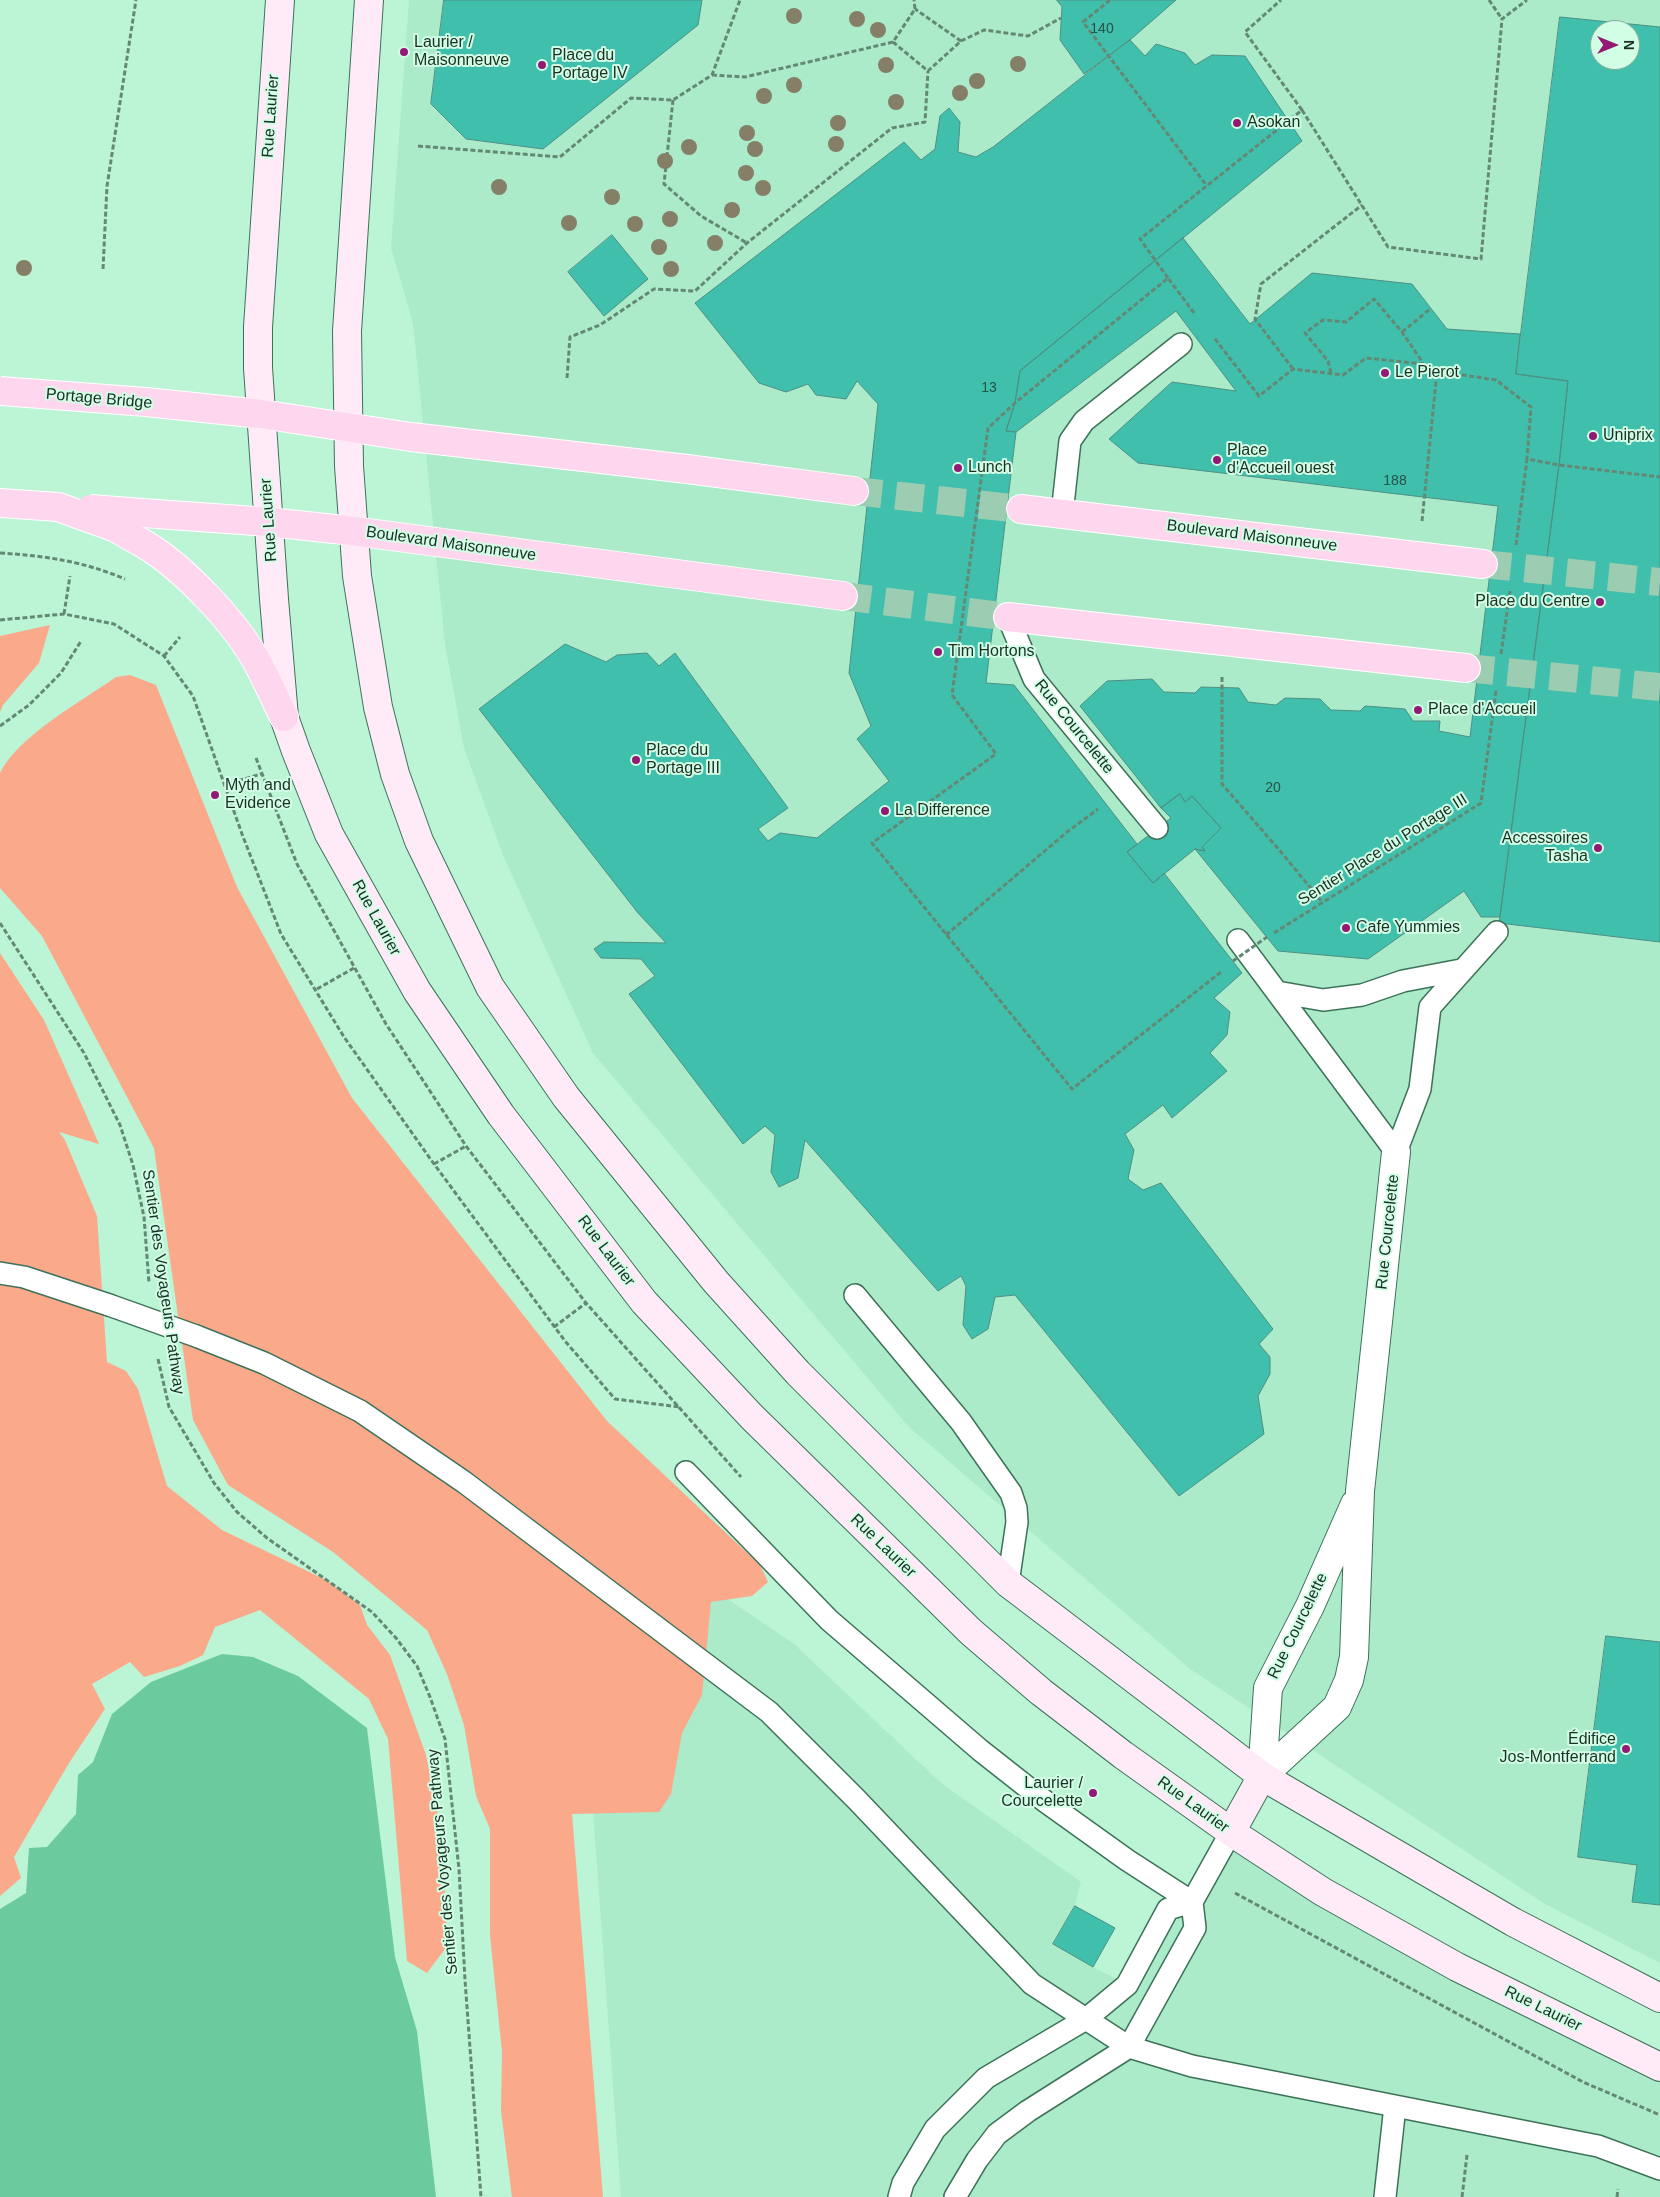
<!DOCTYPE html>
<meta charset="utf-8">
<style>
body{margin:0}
#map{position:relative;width:1660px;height:2197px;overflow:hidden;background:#bcf4d6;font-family:Helvetica,sans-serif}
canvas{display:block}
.north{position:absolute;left:1590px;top:20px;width:50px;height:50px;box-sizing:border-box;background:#d2fee6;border:1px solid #88ac99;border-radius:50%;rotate:90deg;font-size:14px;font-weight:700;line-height:20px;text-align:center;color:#1a3025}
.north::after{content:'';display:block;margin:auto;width:18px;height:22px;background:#941975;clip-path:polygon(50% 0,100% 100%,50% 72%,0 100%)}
</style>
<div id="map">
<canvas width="1660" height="2197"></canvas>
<div class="north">N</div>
</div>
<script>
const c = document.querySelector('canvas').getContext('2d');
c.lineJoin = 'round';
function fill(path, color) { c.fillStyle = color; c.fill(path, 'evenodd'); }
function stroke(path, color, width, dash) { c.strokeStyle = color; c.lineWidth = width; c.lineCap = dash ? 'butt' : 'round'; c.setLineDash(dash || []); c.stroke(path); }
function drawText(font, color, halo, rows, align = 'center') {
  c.font = font + ' Helvetica,sans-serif'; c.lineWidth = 4; c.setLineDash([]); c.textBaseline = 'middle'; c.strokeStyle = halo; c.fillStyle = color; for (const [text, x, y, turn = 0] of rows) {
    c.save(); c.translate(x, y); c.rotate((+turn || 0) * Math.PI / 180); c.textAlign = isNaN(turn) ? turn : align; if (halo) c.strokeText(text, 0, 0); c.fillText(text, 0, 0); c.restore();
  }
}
fill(new Path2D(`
 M409 0H1660V1963L1545 1904 1190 1669 909 1427 593 1053 503 855 464 748 445 644 413 323 391 248ZM1600 30H1630V60H1600Z
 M706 1584 794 1644 941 1783 1081 1882 1075 1906 1115 1928 1093 1967 1126 1984 1168 1909 1193 1902 1231 1832 1660 2067V2197H621L591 1783Z`), '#abebc9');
fill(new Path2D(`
 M50 625 39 663 3 705 0 712V636Z
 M130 675 156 685 237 887 352 1098 607 1421 760 1565 768 1582 752 1596 711 1602 702 1695 682 1733 671 1794 659 1812 572 1814 603 2197H512L501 2111 502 2052 490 1935V1829L476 1796 464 1725 447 1674 427 1630 333 1552 228 1485 193 1420 154 1148 42 936 0 888V773C18 736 82 701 116 677Z
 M0 953 44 1020 99 1144 59 1132 65 1140 97 1216 107 1362 126 1371 138 1389 167 1486 222 1530 328 1581 360 1605 367 1625 390 1655 426 1755 441 1829 448 1945 427 1973 407 1961 388 1739 369 1699 260 1610 215 1627 203 1655 180 1666 144 1677 130 1662 92 1684 105 1709 69 1763 14 1857 21 1878 0 1896Z`), '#fba98b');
fill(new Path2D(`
 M222 1654 253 1657 298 1676 367 1728 395 1957 417 2031 436 2197H0V1909L26 1893 29 1848 47 1847 76 1814 78 1775 93 1762 112 1714 151 1682Z`), '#6ccb9e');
const building = new Path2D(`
 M444 0H702L698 25 543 149 466 139 431 104Z
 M1057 0H1176L1130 40 1084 74 1060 40 1062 7Z
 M1560 17 1660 27V942L1499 923 1559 465 1568 381 1516 374ZM1600 30H1630V60H1600Z
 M1130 40 1145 56 1156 44 1185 53 1195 65 1212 55 1245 56 1302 141 1020 371 1015 403 1006 431 1016 432 986 683 1014 685 1137 844 1127 852 1153 883 1164 873 1242 973 1214 998 1230 1012 1227 1035 1210 1053 1227 1071 1172 1118 1163 1105 1125 1134 1134 1150 1128 1179 1143 1190 1161 1183 1273 1329 1259 1344 1270 1357V1374L1258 1396 1264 1434 1179 1496 1015 1295 995 1297 988 1329 972 1339 963 1325 966 1286 961 1276 938 1291 805 1140 798 1178 779 1187 771 1172 775 1135 765 1126 743 1144 629 994 655 976 641 959 601 958 594 949 604 942 666 943 638 913 479 709 565 644 606 662 617 655 647 653 659 666 675 653 788 808 758 829 768 841 780 833 817 838 889 781 857 739 871 726 849 673 878 404 857 381 846 399 816 395 808 384 786 392 759 383 695 303 904 142 921 160 935 149 940 116 949 108 960 122 958 152 976 157 993 147Z
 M612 235 648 279 604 316 568 272Z
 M1183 238 1250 324 1312 273 1412 284 1447 329 1520 334 1516 374 1568 381 1559 465 1500 917H1481L1464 891 1368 959 1278 951 1195 849 1205 851 1202 847 1221 828 1192 796 1185 802 1180 794 1161 808 1080 706 1107 681 1152 679 1164 692 1195 693 1201 687 1239 688 1248 702 1276 705 1285 698 1320 699 1331 710 1360 711 1365 706 1405 709 1413 721H1440L1439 731 1470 737 1498 506 1138 463 1109 439 1172 382 1236 391 1176 311 1016 432 1006 431 1015 403 1020 371Z
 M1180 794 1185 802 1192 796 1221 828 1202 847 1205 851 1195 849 1153 883 1127 852 1171 818 1161 808Z
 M1606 1636 1660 1642V1905L1632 1902 1637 1865 1578 1857Z
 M1075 1906 1115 1928 1093 1967 1053 1944Z`);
fill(building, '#40bfac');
stroke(building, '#4e9084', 1);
stroke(new Path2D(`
 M854 491 1021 509
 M1483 564 1660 582
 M843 596 1008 617
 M1466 668 1660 687`), '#9ccdb3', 28, [28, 14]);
const service = new Path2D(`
 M1062 514 1070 441 1084 421 1181 344
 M1008 617 1034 679 1157 828
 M1238 940 1396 1152
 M1277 992 1323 1000 1362 995 1403 981 1461 970
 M1396 1152 1420 1089 1430 1007 1497 932
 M0 1273 24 1277 109 1305
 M855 1295 961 1422 1011 1493 1016 1508 1017 1522 1008 1583
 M196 1336 264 1363 360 1411 464 1482 769 1712 857 1800 1032 1984 1129 2047 1192 2066 1598 2146 1660 2169
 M686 1472 829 1620 980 1750 1046 1802 1127 1860 1192 1902
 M899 2197 903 2183 935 2129 986 2078 1086 2019 1127 1985 1168 1909 1192 1902
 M955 2197 977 2160 997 2134 1028 2111 1129 2047 1195 1928 1192 1902 1231 1832
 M1385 2197 1395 2106`);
const minor = new Path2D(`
 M1262 1776 1337 1707 1349 1680 1354 1657 1360 1491 1396 1152
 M1262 1776 1268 1688 1310 1606 1355 1504`);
const secondary = new Path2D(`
 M280 0 258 327V368L274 599 284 717 296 751 329 834 417 991 501 1115 644 1302 752 1417 971 1632 1041 1692 1123 1755 1231 1832 1323 1892 1457 1967 1660 2067
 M369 0 347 331 349 466 357 576 378 707 395 774 419 841 490 987 566 1097 716 1282 798 1373 1008 1583 1262 1776 1513 1922 1660 1998
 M1231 1832 1262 1776`);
const primary = new Path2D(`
 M146 402 261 414 411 437 687 469 854 491
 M0 503 58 507
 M1021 509 1483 564
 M143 513 269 522 353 531 843 596
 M144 544C183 567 236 623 257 662 267 680 275 699 284 717
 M1008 617 1466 668`);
stroke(service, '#3d7258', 24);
stroke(minor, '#3d7258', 30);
stroke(secondary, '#3d7258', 30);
stroke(primary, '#fff', 30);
stroke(new Path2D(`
 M1110 0 1083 22 1207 186
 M1489 0 1502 19
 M961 41 984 30 1028 36 1061 18
 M893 42 928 71 961 41 915 9
 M712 75 745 77 893 42 915 9 914 0
 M673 100 664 184 701 216 747 243
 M1302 110 1388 247 1481 259 1502 19 1527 0
 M418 146 560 157 631 98 673 100 712 75 740 0
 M103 269 107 186 136 0
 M1168 278 1140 239 1302 110 1245 32 1281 0
 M1194 313 1168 278 1015 403 988 428 952 695 996 754 872 843 1072 1089 1221 972
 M1402 332 1430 309
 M1215 339 1259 396 1293 369 1343 375 1366 358 1424 364 1437 371 1496 380 1531 407 1527 459
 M1293 369 1255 319 1261 284 1362 205
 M1331 373 1328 361 1305 333 1323 320 1346 322 1374 299 1402 332 1423 363
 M567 378 570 337 600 325 654 289 695 291 747 243 892 128 925 122 928 71
 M1422 521 1437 371
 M1516 545 1527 459 1559 465 1660 477
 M0 553C46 556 82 561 125 579
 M64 614 70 576
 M0 620 64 614 114 624 164 656 193 696 242 834 281 934 344 1037 434 1164 565 1341 615 1399 680 1407
 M1501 654 1510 591
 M164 656 180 637
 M1222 677V784L1281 852 1323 903
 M0 726 29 705 61 673 81 641
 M256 758 297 864 386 1024 466 1146 586 1303 741 1477
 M224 785 261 774
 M0 923 84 1053 120 1125 133 1165 144 1217 149 1283
 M1274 933 1481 803 1496 690
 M946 935 1067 832 1098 809
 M317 989 354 968
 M434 1164 466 1146
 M554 1327 586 1303
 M158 1359 169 1407 214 1483 237 1512 267 1538 372 1612 396 1638 417 1666 430 1697 445 1739 459 1869 465 1980 481 2197
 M1235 1893 1583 2082 1660 2115
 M1462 2197 1467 2155
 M1617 2197 1618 2189`), '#638975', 3, [5, 2.5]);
stroke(service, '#fff', 21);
stroke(minor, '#fff', 28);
stroke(secondary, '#ffebf7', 28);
stroke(primary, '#fed7ef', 28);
const serviceBridge = new Path2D(`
 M109 1305 196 1336`);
const primaryBridge = new Path2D(`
 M0 391 146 402
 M58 507 114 527 144 544
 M90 509 143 513`);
stroke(serviceBridge, '#3d7258', 24, []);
stroke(primaryBridge, '#fff', 30, []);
stroke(new Path2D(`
 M1233 961 1267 937`), '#638975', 3, [5, 2.5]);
stroke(serviceBridge, '#fff', 21);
stroke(primaryBridge, '#fed7ef', 28);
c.fillStyle = '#847f66';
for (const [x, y] of [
 [794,16],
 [857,19],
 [878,30],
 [1018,64],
 [886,65],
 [977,81],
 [794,85],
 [960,93],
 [764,96],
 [896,102],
 [838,123],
 [747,133],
 [836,144],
 [689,147],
 [755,149],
 [665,161],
 [746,173],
 [499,187],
 [763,188],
 [612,197],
 [732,210],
 [670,219],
 [569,223],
 [635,224],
 [715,243],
 [659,247],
 [24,268],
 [671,269]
]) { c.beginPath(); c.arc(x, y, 8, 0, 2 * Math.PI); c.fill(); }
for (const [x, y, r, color] of [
 [404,52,5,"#941975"],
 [542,65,5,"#941975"],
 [1237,123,5,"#941975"],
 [1385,373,5,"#941975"],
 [1593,436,5,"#941975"],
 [1217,460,5,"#941975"],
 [958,468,5,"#941975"],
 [1600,602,5,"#941975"],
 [938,652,5,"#941975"],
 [1418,710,5,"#941975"],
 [636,760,5,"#941975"],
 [215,795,5,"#941975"],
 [885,811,5,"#941975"],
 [1598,848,5,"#941975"],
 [1346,928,5,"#941975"],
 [1626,1749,5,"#941975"],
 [1093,1793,5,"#941975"]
]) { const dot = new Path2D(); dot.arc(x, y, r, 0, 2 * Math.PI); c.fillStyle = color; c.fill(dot); stroke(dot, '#d2fee6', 2); }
drawText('14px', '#245447', null, [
 ["140",1102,29],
 ["13",989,388],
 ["188",1395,481],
 ["20",1273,788]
]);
drawText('16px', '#1a3025', '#d2fee6', [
 ["Laurier /",414,43],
 ["Maisonneuve",414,61],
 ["Place du",552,56],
 ["Portage IV",552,74],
 ["Asokan",1247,123],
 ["Le Pierot",1395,373],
 ["Uniprix",1603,436],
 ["Place",1227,451],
 ["d'Accueil ouest",1227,469],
 ["Lunch",968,468],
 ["Place du Centre",1590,602,"right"],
 ["Tim Hortons",948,652],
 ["Place d'Accueil",1428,710],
 ["Place du",646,751],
 ["Portage III",646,769],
 ["Myth and",225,786],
 ["Evidence",225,804],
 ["La Difference",895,811],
 ["Accessoires",1588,839,"right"],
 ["Tasha",1588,857,"right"],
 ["Cafe Yummies",1356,928],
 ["Édifice",1616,1740,"right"],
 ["Jos-Montferrand",1616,1758,"right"],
 ["Laurier /",1083,1784,"right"],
 ["Courcelette",1083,1802,"right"]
], 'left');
drawText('16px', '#1a3025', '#d2fee6', [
 ["Rue Laurier",271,116,-86],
 ["Portage Bridge",99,399,5],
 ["Rue Laurier",269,520,-94],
 ["Boulevard Maisonneuve",1252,536,7],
 ["Boulevard Maisonneuve",451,544,8],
 ["Rue Courcelette",1074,727,51],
 ["Sentier Place du Portage III",1383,850,-32],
 ["Rue Laurier",376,918,61],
 ["Rue Courcelette",1388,1232,-84],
 ["Rue Laurier",606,1251,53],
 ["Sentier des Voyageurs Pathway",163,1282,82],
 ["Rue Laurier",883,1546,44],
 ["Rue Courcelette",1298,1626,-64],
 ["Rue Laurier",1193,1805,36],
 ["Sentier des Voyageurs Pathway",443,1862,-95],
 ["Rue Laurier",1543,2009,26]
]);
</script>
